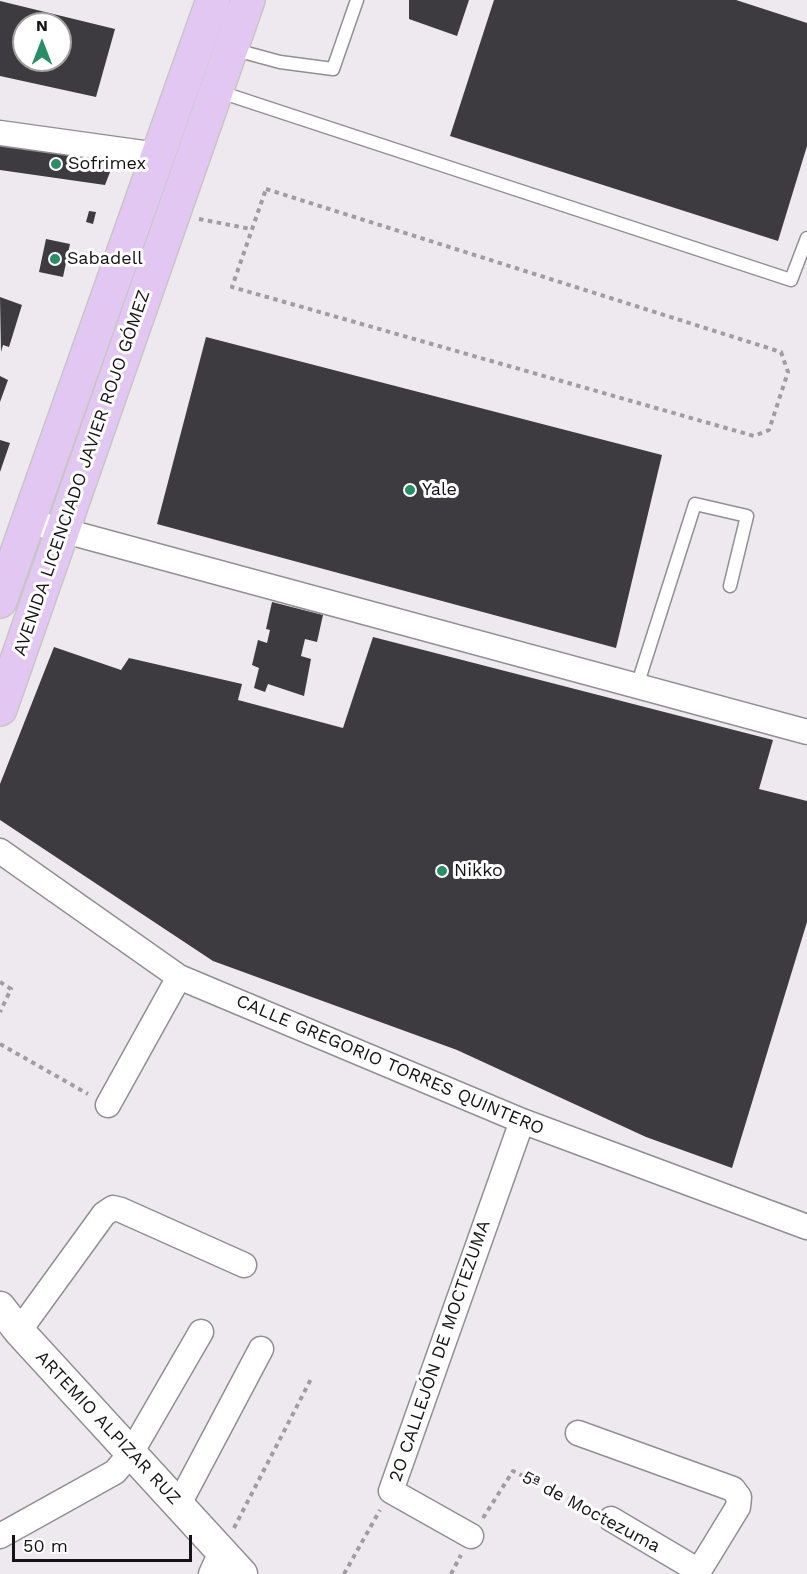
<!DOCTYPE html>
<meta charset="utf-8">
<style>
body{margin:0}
#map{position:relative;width:807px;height:1574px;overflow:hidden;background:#ede9ef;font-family:"Work Sans",sans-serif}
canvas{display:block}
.north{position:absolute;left:12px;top:12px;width:60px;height:60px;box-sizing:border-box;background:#fff;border:2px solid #a1a1a1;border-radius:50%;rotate:0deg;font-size:16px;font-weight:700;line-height:24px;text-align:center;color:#151315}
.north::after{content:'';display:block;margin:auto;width:21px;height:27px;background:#2b8d67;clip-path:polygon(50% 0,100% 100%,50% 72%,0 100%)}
.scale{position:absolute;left:12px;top:1535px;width:180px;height:27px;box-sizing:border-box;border:3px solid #151315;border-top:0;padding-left:8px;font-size:18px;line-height:21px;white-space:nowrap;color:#151315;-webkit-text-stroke:4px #fff;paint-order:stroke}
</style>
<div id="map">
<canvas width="807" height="1574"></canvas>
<div class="north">N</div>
<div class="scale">50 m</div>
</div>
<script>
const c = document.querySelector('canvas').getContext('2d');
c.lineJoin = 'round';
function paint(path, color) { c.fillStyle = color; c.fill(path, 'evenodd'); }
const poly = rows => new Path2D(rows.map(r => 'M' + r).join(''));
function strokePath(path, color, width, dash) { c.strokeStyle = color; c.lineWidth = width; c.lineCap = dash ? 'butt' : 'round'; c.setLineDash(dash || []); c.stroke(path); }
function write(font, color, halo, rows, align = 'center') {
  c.font = font + ' "Work Sans",sans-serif'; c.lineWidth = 6; c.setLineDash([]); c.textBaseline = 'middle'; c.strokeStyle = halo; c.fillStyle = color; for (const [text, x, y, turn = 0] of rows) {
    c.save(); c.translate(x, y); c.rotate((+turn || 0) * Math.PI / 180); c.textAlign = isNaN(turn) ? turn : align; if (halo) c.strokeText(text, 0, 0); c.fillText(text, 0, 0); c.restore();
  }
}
paint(poly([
 [409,0,469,0,457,36,409,19],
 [494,0,736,0,807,23,807,146,778,241,450,136],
 [0,1,115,29,96,97,0,76],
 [24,24,60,24,60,60,24,60],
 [0,144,115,159,105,185,0,170],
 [89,211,96,212,93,224,86,222],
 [46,239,70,244,63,277,39,272],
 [0,297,22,305,9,347,3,345,1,352],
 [206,337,662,455,616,648,157,524],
 [0,376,8,380,0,402],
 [0,440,10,443,0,472],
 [272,602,323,615,317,642,305,639,301,656,311,659,304,696,268,684,265,692,254,688,259,668,252,665,258,640,267,643,270,630,266,629],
 [373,637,773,740,759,789,807,801,807,922,732,1168,646,1137,457,1050,213,961,0,820,0,784,54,647,121,670,129,658,242,684,238,700,343,728]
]), '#3e3b40');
const service = poly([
 [232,49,280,62,333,69,357,0],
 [217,91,791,280,807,238],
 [637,686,695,504,747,516,730,586]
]);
const minor = poly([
 [0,133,158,155],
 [28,521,807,732],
 [0,851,179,977,522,1121,807,1227],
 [108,1105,179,977],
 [19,1331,104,1214,113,1208,121,1210,244,1265],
 [578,1433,733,1489,739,1497,738,1507,697,1574],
 [179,1504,261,1349],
 [611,1519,699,1571],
 [0,1536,115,1472,131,1453,201,1332],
 [471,1536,391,1491,522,1121],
 [211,1574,221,1552]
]);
const tertiary = poly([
 [0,1307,19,1331,242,1574]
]);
const primary = poly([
 [0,601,213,0],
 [0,709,248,0]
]);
strokePath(service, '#918e94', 15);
strokePath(minor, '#918e94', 27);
strokePath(tertiary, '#918e94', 33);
strokePath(primary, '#c7c6c7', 36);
strokePath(poly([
 [266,189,781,352,788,372,769,430,754,436,232,287,266,189],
 [199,219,251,229],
 [0,982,11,989,0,1012],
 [0,1044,88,1094],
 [483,1518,513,1471,592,1510],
 [234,1528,312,1377],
 [344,1574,380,1510],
 [451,1574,461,1555]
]), '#a09da1', 4, [4.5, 4.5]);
strokePath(service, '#fff', 12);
strokePath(minor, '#fff', 24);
strokePath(tertiary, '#fff', 30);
strokePath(primary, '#e3c7f3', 33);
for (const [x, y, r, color] of [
 [56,164,6,"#2b8d67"],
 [55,259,6,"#2b8d67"],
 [410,490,6,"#2b8d67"],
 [442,871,6,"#2b8d67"]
]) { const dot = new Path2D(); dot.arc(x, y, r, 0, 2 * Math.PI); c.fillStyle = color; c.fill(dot); strokePath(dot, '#fff', 2); }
write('18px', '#151315', '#fff', [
 ["Sofrimex",68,164],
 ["Sabadell",67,259],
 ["Yale",422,490],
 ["Nikko",454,871]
], 'left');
write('18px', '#151315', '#fff', [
 ["AVENIDA LICENCIADO JAVIER ROJO GÓMEZ",82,473,-71],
 ["CALLE GREGORIO TORRES QUINTERO",390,1065,23],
 ["2O CALLEJÓN DE MOCTEZUMA",440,1351,-71],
 ["ARTEMIO ALPIZAR RUZ",108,1428,47],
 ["5ª de Moctezuma",591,1512,28]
]);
</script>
